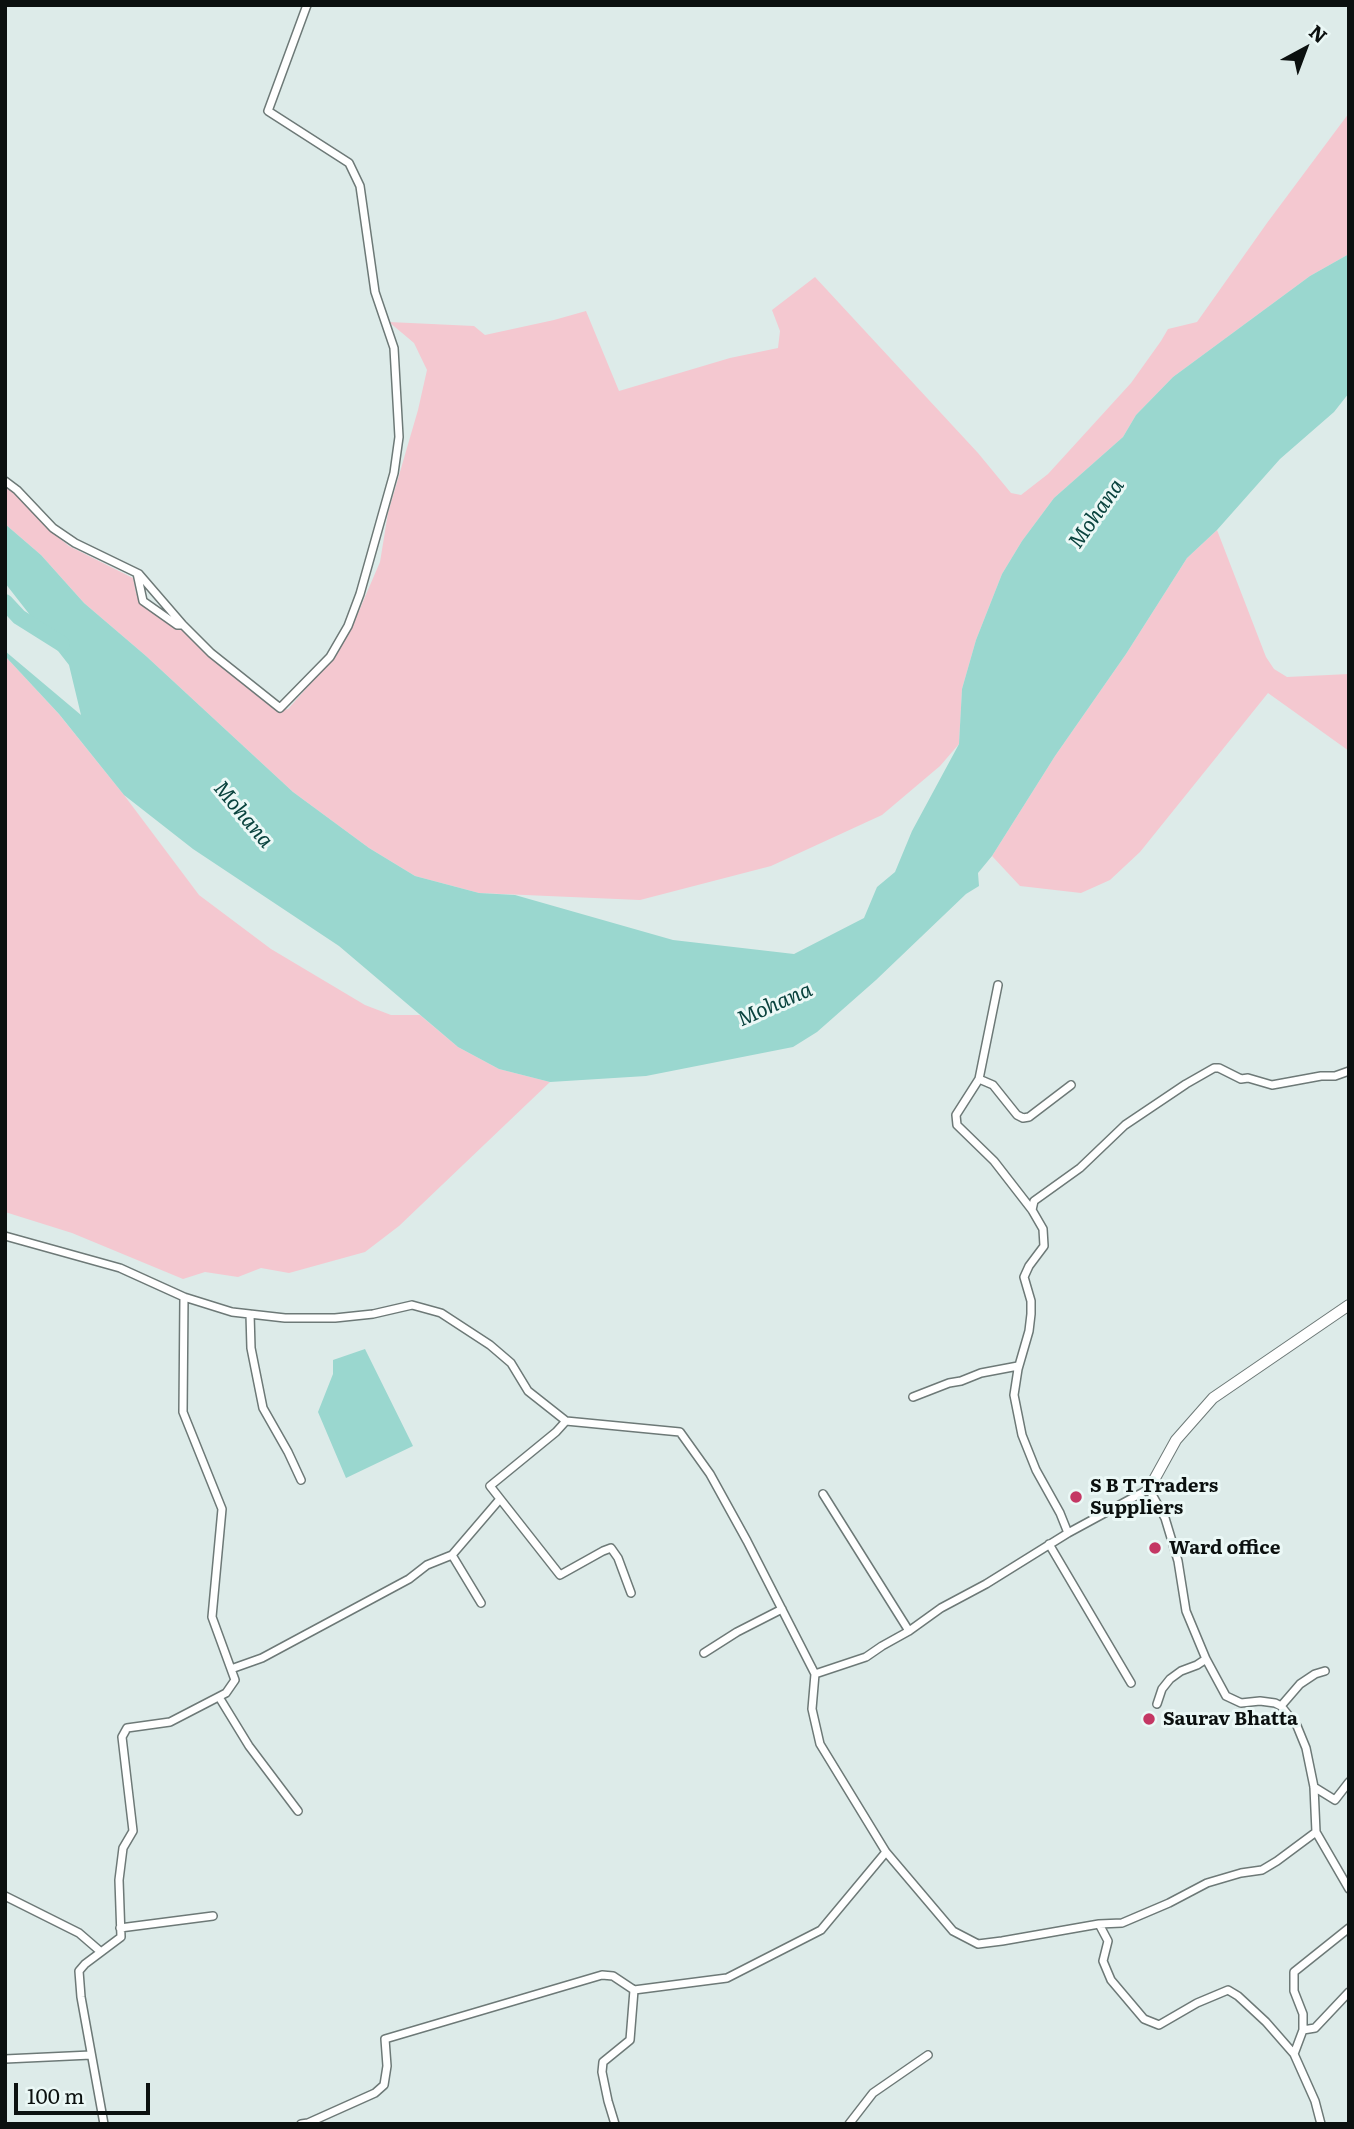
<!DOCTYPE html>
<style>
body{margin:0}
#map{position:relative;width:1354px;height:2129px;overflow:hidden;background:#ddebe9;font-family:Literata,serif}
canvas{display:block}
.frame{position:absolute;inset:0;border:7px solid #0b100f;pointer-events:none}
.north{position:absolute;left:1270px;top:14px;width:70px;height:70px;-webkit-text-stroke:5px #ebf8f6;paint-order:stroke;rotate:41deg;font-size:19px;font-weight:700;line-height:28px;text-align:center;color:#0b100f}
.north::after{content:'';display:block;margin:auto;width:24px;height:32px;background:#0b100f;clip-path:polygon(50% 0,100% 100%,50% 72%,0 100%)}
.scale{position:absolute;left:14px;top:2083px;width:136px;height:32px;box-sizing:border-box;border:4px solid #0b100f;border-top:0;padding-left:9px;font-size:21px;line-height:24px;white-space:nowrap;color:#0b100f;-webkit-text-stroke:5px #ebf8f6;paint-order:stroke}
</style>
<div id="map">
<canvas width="1354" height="2129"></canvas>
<div class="frame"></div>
<div class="north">N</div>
<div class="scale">100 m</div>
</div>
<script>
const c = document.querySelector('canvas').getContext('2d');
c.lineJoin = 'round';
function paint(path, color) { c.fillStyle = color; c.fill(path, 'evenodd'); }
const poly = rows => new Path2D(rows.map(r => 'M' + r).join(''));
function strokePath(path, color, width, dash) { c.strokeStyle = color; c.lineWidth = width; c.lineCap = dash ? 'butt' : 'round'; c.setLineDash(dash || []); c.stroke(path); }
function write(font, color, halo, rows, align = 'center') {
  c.font = font + ' Literata,serif'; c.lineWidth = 6; c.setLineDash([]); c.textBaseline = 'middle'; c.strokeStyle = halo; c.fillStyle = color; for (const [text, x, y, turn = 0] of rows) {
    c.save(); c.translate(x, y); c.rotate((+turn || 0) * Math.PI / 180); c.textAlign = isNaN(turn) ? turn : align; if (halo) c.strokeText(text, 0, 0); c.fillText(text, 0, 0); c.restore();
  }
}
paint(poly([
 [1349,113,1349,254,1310,276,1173,377,1136,415,1123,437,1054,498,1022,541,1002,574,976,640,962,689,959,744,940,766,882,815,771,866,640,900,479,893,415,876,369,848,293,792,146,656,84,603,41,555,5,524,5,485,21,499,47,528,69,546,133,578,136,593,143,605,162,620,184,630,277,710,288,709,325,667,352,627,380,562,388,513,418,410,427,370,414,343,389,322,474,326,485,335,554,320,586,311,619,391,730,358,778,348,780,331,772,310,815,277,978,453,1011,493,1021,495,1048,474,1131,383,1161,341,1168,329,1197,322,1267,223],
 [1217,530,1266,657,1274,669,1287,677,1349,674,1349,751,1268,693,1140,852,1110,880,1081,893,1020,886,992,856,1055,756,1126,654,1187,558],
 [5,656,58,713,124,795,199,895,271,949,365,1005,391,1015,420,1015,458,1047,499,1069,550,1082,399,1226,365,1252,289,1273,261,1268,238,1277,205,1272,183,1279,72,1233,5,1212]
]), '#f4c8d0');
paint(poly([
 [1349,254,1349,393,1334,412,1280,459,1217,530,1187,558,1126,654,1055,756,992,856,978,873,979,886,966,894,876,980,817,1032,793,1047,646,1076,550,1082,499,1069,458,1047,339,946,193,849,124,795,59,714,5,656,5,651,81,715,69,665,5,583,5,524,41,555,84,603,146,656,293,792,369,848,415,876,479,893,515,895,673,940,794,954,864,918,877,887,895,872,912,831,959,744,962,689,976,640,1002,574,1022,541,1054,498,1123,437,1136,415,1173,377,1310,276],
 [365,1349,413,1446,346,1478,318,1412,333,1374,333,1360]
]), '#9ad7cf');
strokePath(poly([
 [5,602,19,617,62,644]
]), '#9ad7cf', 16);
const minor = poly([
 [5,481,17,490,53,528,75,543,139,574,183,625,211,653,280,708,330,657,348,626,360,594,394,473,399,437,394,348,375,292,360,186,349,163,268,111,307,5],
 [137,573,143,601,177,625,182,625],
 [998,985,979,1079,956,1115,957,1125,994,1161,1032,1210,1043,1229,1044,1246,1029,1266,1024,1277,1031,1301,1031,1314,1029,1331,1018,1369,1014,1395,1022,1435,1036,1470,1060,1513,1068,1533,1149,1489,1165,1518,1178,1561,1186,1611,1206,1659,1226,1696,1241,1703,1260,1701,1275,1703,1281,1706,1297,1726,1306,1748,1314,1787,1316,1832,1349,1889],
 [979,1079,993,1085,1017,1115,1023,1118,1029,1117,1071,1085],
 [1032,1210,1034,1201,1080,1168,1125,1125,1186,1084,1214,1068,1219,1068,1241,1079,1248,1078,1272,1085,1321,1076,1335,1076,1349,1071],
 [5,1236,120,1268,184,1297,232,1312,285,1318,335,1318,373,1314,412,1305,441,1313,490,1345,511,1363,528,1391,566,1421,680,1432,710,1474,747,1541,815,1674],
 [250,1314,251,1348,263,1408,288,1452,301,1480],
 [913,1397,949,1383,961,1381,981,1373,1018,1366],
 [566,1421,556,1432,490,1486,560,1575,603,1551,611,1548,618,1558,631,1593],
 [823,1494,909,1631],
 [1068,1533,986,1584,941,1608,909,1631,882,1646,866,1657,815,1674,812,1709,820,1744,886,1852,953,1931,978,1944,1002,1941,1099,1924,1108,1941,1103,1961,1111,1980,1144,2019,1159,2025,1197,2003,1228,1990,1238,1996,1266,2022,1294,2054],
 [1049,1544,1131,1683],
 [481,1603,452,1555,500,1499],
 [704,1653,737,1632,782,1609],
 [231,1669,262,1658,409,1579,427,1565,452,1555],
 [219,1697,249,1746,298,1811],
 [1157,1704,1162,1689,1170,1679,1181,1671,1197,1665,1206,1659],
 [1281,1706,1300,1684,1315,1674,1325,1671],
 [1314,1787,1335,1800,1349,1782],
 [5,1896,79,1933,101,1952],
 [1099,1924,1122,1923,1169,1903,1207,1883,1241,1873,1262,1870,1277,1861,1316,1832],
 [120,1928,213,1916],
 [1303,2030,1315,2028,1349,1992],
 [5,2059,91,2055],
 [104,2124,81,1997,79,1971,85,1964,121,1937,119,1880,123,1848,133,1831,122,1737,127,1728,170,1722,226,1693,235,1680,212,1617,222,1509,183,1412,184,1297],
 [301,2124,308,2123,375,2093,384,2085,387,2066,385,2039,602,1975,613,1976,634,1990,727,1978,821,1930,886,1852],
 [615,2124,608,2101,602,2072,603,2062,630,2040,634,1990],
 [849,2124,873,2093,928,2055],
 [1321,2124,1315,2101,1294,2054,1303,2030,1303,2014,1294,1991,1294,1972,1349,1928]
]);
const secondary = poly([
 [1149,1489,1176,1440,1213,1398,1349,1305]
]);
strokePath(minor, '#6d7977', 10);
strokePath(secondary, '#6d7977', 12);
strokePath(minor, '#fff', 7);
strokePath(secondary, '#fff', 10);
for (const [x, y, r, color] of [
 [1076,1497,7,"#c43764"],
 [1155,1548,7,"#c43764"],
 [1149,1719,7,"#c43764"]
]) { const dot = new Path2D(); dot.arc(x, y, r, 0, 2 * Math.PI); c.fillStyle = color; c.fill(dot); strokePath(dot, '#ebf8f6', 2.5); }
write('bold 19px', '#0b100f', '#ebf8f6', [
 ["S B T Traders",1090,1486],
 ["Suppliers",1090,1508],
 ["Ward office",1169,1548],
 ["Saurav Bhatta",1163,1719]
], 'left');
write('italic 21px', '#0a433e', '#ebf8f6', [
 ["Mohana",1097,514,-55],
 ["Mohana",243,815,50],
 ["Mohana",775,1005,-24]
]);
</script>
